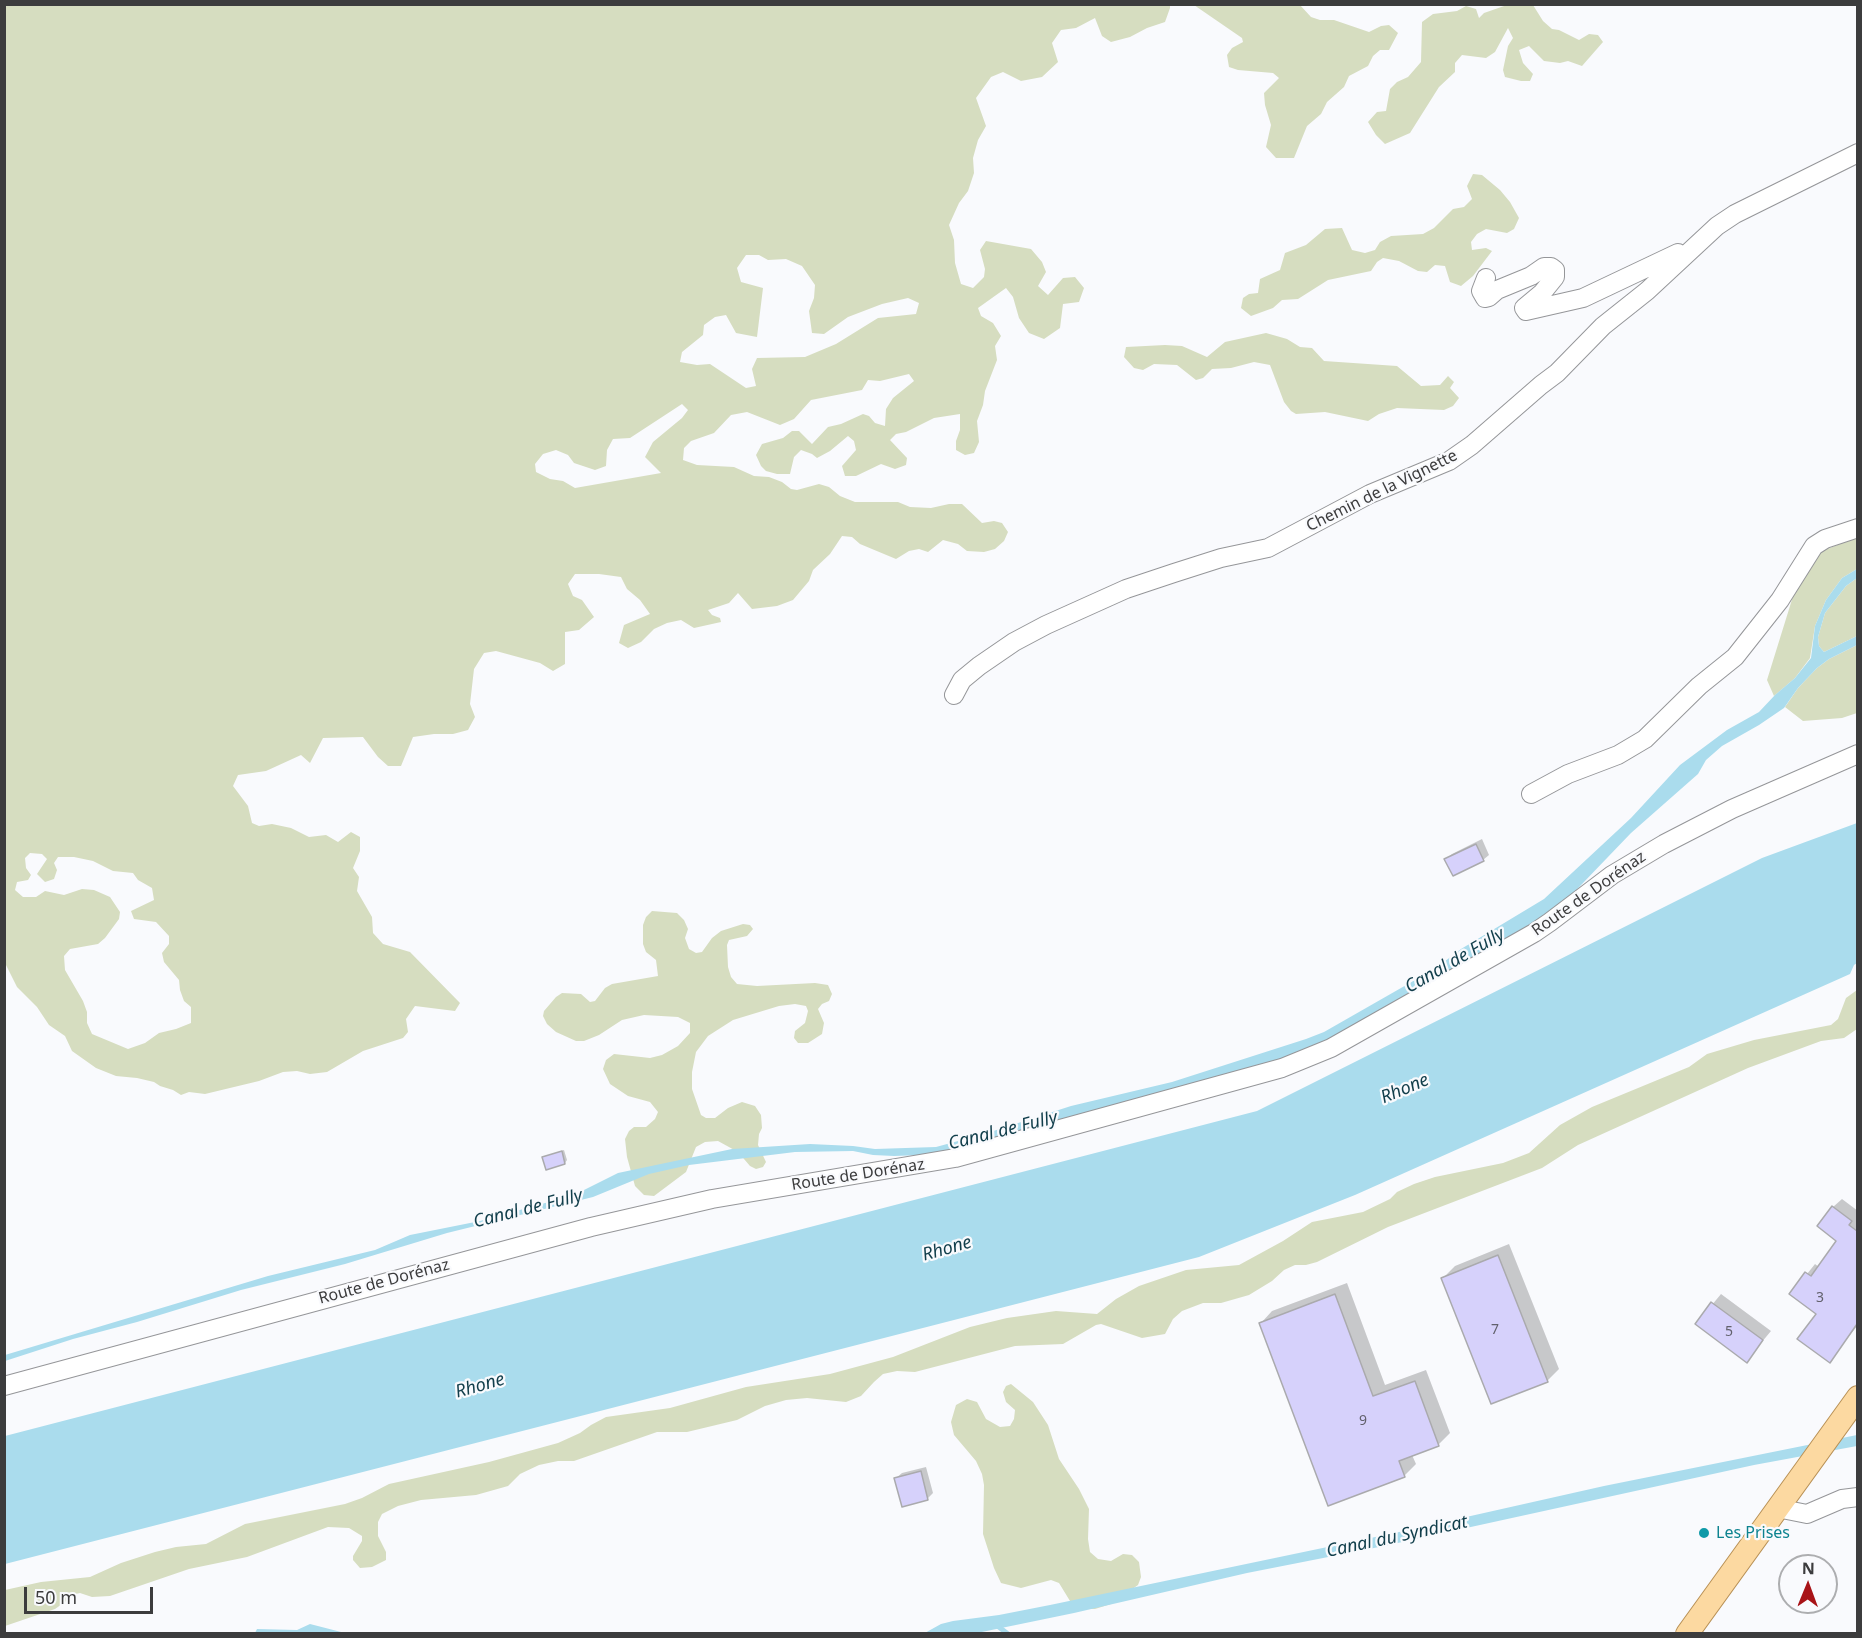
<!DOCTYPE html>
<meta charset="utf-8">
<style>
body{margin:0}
#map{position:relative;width:1862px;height:1638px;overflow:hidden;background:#f9fafd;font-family:"Noto Sans",sans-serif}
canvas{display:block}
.frame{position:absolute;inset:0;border:6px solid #3c3c3d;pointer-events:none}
.north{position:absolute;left:1778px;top:1554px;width:60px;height:60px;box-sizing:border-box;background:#f9fafd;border:2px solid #adaeb0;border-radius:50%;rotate:1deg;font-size:16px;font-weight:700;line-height:24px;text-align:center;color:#3c3c3d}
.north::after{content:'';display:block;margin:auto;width:21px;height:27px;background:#a81317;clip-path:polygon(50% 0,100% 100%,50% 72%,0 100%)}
.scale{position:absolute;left:24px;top:1587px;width:129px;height:27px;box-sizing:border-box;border:3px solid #3c3c3d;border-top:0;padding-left:8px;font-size:18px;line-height:21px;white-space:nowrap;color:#3c3c3d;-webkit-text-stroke:4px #f9fafd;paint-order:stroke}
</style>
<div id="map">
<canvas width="1862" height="1638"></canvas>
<div class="frame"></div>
<div class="north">N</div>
<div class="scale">50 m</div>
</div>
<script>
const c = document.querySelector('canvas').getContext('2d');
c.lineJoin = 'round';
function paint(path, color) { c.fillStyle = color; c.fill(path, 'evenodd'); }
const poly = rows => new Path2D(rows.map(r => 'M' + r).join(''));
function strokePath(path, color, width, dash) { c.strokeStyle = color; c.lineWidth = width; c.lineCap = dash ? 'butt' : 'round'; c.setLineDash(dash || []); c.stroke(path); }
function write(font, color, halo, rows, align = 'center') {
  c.font = font + ' "Noto Sans",sans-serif'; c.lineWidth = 4.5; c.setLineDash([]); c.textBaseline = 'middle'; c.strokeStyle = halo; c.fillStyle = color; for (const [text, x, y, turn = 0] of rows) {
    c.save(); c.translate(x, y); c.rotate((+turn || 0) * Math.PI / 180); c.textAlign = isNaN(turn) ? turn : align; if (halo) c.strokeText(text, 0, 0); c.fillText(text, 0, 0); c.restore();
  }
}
paint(poly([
 [1126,5,1170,5,1170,8,1165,22,1147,28,1130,37,1111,42,1102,36,1095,18,1076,28,1061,30,1052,43,1058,62,1042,77,1021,81,1003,72,991,77,976,98,986,126,978,140,973,158,974,173,968,191,959,203,949,225,954,240,955,263,961,284,973,288,984,277,985,269,980,250,986,241,1031,249,1042,262,1046,272,1038,286,1048,295,1063,278,1075,277,1084,288,1079,302,1063,304,1060,328,1044,339,1029,333,1019,318,1013,297,1006,288,978,308,981,316,993,323,1001,336,995,346,997,360,985,391,983,405,977,421,979,442,974,453,965,455,956,450,956,441,960,430,960,414,934,418,906,432,896,434,890,440,907,458,906,465,895,469,881,464,856,476,845,476,842,466,856,450,854,441,848,436,830,451,817,458,812,454,801,450,794,457,790,474,777,474,766,471,761,466,756,455,762,444,783,438,792,431,799,431,812,444,828,427,841,424,863,414,869,416,875,423,885,426,886,409,893,398,914,381,909,374,880,381,868,380,862,390,811,400,794,419,780,425,747,412,731,415,714,433,691,441,684,448,683,460,697,465,734,467,754,476,769,477,782,482,791,489,797,490,819,484,829,487,840,496,855,502,898,502,910,507,931,508,949,504,962,504,982,523,994,521,1002,523,1008,532,1004,541,995,549,984,552,967,551,958,544,943,540,928,552,919,549,909,551,896,559,860,544,852,537,842,536,830,554,813,570,809,581,793,600,777,606,752,609,738,593,729,603,708,610,712,615,720,618,721,622,694,628,681,620,667,623,654,629,641,642,628,648,619,643,624,625,650,614,640,600,627,589,621,577,599,574,575,574,568,584,573,596,582,600,594,617,579,630,565,632,565,664,553,671,540,663,496,651,484,653,474,669,470,704,475,717,468,730,453,734,434,734,413,737,401,766,388,766,378,757,363,737,323,738,310,763,301,755,266,771,238,775,233,786,248,806,252,823,259,826,272,824,291,828,309,837,326,835,338,842,351,832,360,837,360,851,353,868,359,877,357,891,372,917,373,933,383,944,410,952,460,1003,455,1011,415,1006,406,1019,408,1032,403,1038,363,1051,327,1072,310,1074,297,1071,283,1072,259,1081,205,1094,189,1092,181,1095,173,1090,160,1086,154,1082,137,1078,116,1076,96,1068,72,1051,65,1036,49,1025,37,1007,17,987,5,963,5,5],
 [746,255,759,255,768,260,786,259,802,266,815,285,814,298,809,311,812,333,824,334,848,317,882,304,908,298,919,303,916,314,878,318,836,344,805,357,757,358,752,369,756,386,746,388,710,364,697,365,680,362,682,352,703,335,704,325,715,317,726,315,736,333,757,337,763,288,741,282,737,268],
 [682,404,688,410,682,418,653,442,645,457,661,473,575,488,563,481,550,479,536,472,535,464,543,454,556,450,568,455,574,463,595,470,606,466,607,450,613,439,630,438],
 [30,853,42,854,47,859,37,874,45,882,54,879,57,870,54,863,58,857,74,857,93,861,113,871,133,873,138,880,152,888,154,900,131,911,134,919,156,922,169,936,169,944,162,953,164,962,179,980,180,990,184,1001,191,1007,191,1023,176,1029,159,1033,145,1043,128,1049,92,1034,87,1023,87,1012,83,1001,65,970,64,956,70,949,98,944,105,938,119,919,120,912,110,897,94,890,82,889,64,895,45,891,36,897,23,897,15,890,17,882,28,880,31,875,26,868,25,858],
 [1194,5,1300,5,1311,17,1320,20,1334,20,1369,32,1381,26,1389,25,1398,33,1389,50,1380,50,1373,56,1368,66,1349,76,1344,87,1327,102,1321,114,1307,126,1294,158,1276,158,1266,147,1271,125,1265,105,1264,93,1279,78,1273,73,1238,70,1229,67,1227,55,1232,48,1243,42,1242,38],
 [1507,5,1533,5,1543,21,1552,29,1559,30,1579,40,1589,34,1598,35,1603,42,1582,66,1568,61,1560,63,1544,61,1529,46,1519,50,1523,63,1533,74,1530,81,1521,81,1505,77,1503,70,1508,46,1513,38,1508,28,1495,52,1486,58,1462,55,1455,63,1455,72,1439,87,1410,133,1385,144,1376,135,1368,122,1377,112,1386,111,1390,89,1397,82,1408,77,1421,62,1422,22,1433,14,1457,11,1466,6,1476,9,1479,18,1484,13],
 [1473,174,1482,175,1500,190,1510,202,1519,218,1514,229,1507,233,1486,229,1477,234,1471,242,1472,250,1486,248,1492,251,1473,276,1461,286,1450,282,1445,266,1435,265,1427,272,1418,271,1399,261,1383,258,1377,262,1371,271,1328,280,1298,299,1282,300,1273,308,1251,316,1241,308,1243,298,1249,294,1258,293,1260,279,1280,270,1285,253,1306,245,1325,229,1342,228,1352,250,1365,253,1375,250,1380,242,1391,236,1423,234,1434,228,1453,209,1464,207,1472,199,1467,186],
 [1266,333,1287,339,1300,347,1312,348,1324,361,1397,366,1421,386,1440,385,1448,376,1454,382,1450,388,1459,398,1453,406,1444,410,1397,408,1379,414,1368,421,1325,412,1296,414,1291,411,1284,402,1270,365,1254,362,1231,368,1212,369,1203,378,1196,380,1177,365,1154,364,1143,370,1134,368,1124,357,1126,347,1165,345,1182,346,1207,357,1225,342],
 [1857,537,1857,569,1842,578,1826,600,1815,626,1810,658,1795,678,1774,696,1767,680,1799,577,1820,552],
 [1857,578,1857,636,1824,652,1819,646,1818,637,1825,613,1846,586],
 [1857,645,1857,713,1842,718,1803,721,1785,707,1798,688,1817,668,1829,659],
 [652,911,677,913,684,920,688,929,685,938,689,949,696,953,702,952,712,938,721,931,743,924,750,925,753,929,747,936,729,940,727,945,728,967,731,977,737,984,757,986,815,983,828,985,832,994,829,1001,822,1004,818,1009,824,1023,822,1034,808,1043,798,1043,794,1038,795,1031,805,1023,808,1011,806,1006,795,1004,779,1006,733,1020,708,1036,696,1052,692,1072,692,1089,701,1115,706,1118,715,1118,728,1108,742,1102,755,1106,761,1115,762,1128,759,1134,758,1145,766,1162,763,1167,756,1169,750,1166,738,1152,718,1141,705,1142,696,1147,686,1172,654,1196,644,1195,635,1186,627,1157,625,1139,629,1131,634,1127,646,1127,655,1119,658,1112,650,1102,628,1096,610,1084,603,1069,606,1060,614,1054,650,1058,662,1055,678,1046,690,1033,690,1023,678,1017,644,1015,622,1020,599,1035,584,1041,576,1041,556,1032,547,1024,543,1016,544,1011,556,997,562,993,581,994,590,1002,595,1001,605,988,612,984,658,976,656,960,646,952,643,944,643,925,646,917],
 [1857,990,1857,1029,1844,1038,1821,1041,1748,1068,1578,1145,1542,1168,1388,1227,1317,1262,1306,1265,1295,1265,1284,1270,1272,1281,1249,1295,1221,1303,1203,1303,1182,1311,1173,1319,1165,1334,1142,1338,1101,1324,1096,1325,1063,1344,1015,1346,915,1372,897,1371,883,1374,874,1382,861,1396,846,1402,807,1398,786,1400,765,1406,737,1420,687,1432,657,1432,574,1461,558,1461,539,1465,520,1474,508,1486,476,1495,421,1500,398,1506,382,1514,378,1522,378,1536,386,1552,386,1560,372,1567,360,1568,353,1560,353,1556,362,1541,362,1536,349,1528,328,1527,247,1557,189,1569,110,1596,92,1597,80,1593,71,1595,65,1602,55,1609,5,1626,5,1590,41,1582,90,1577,121,1563,155,1552,176,1547,206,1544,245,1524,345,1504,362,1498,389,1484,489,1462,558,1443,580,1433,591,1425,606,1417,670,1408,746,1387,830,1374,893,1357,970,1327,1007,1318,1056,1311,1097,1314,1116,1299,1139,1286,1186,1270,1239,1265,1283,1241,1312,1222,1363,1212,1390,1199,1397,1192,1414,1184,1435,1177,1503,1163,1529,1153,1560,1125,1592,1107,1689,1067,1707,1054,1754,1040,1831,1025,1838,1019,1846,998],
 [1011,1384,1033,1402,1048,1425,1059,1459,1079,1489,1089,1509,1088,1539,1090,1552,1098,1559,1111,1561,1123,1554,1132,1555,1139,1562,1141,1577,1138,1585,1111,1604,1095,1609,1086,1609,1070,1601,1059,1583,1051,1580,1021,1588,1001,1583,994,1568,983,1534,984,1485,982,1474,976,1461,954,1435,951,1422,956,1405,967,1399,977,1402,986,1419,1000,1427,1010,1426,1014,1419,1015,1410,1006,1402,1003,1392,1006,1386]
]), '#d6ddc0');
paint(poly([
 [1857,569,1857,578,1846,586,1825,613,1818,637,1819,646,1824,652,1857,636,1857,645,1829,659,1817,668,1798,688,1784,708,1759,725,1722,746,1706,760,1698,774,1631,833,1559,908,1543,920,1303,1055,955,1151,922,1155,894,1156,873,1155,853,1151,795,1152,689,1165,649,1174,593,1197,447,1233,345,1264,241,1290,137,1322,73,1339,5,1361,5,1355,268,1276,375,1250,410,1235,480,1221,574,1195,618,1173,732,1149,810,1144,853,1146,875,1149,936,1147,984,1134,1071,1106,1172,1082,1306,1039,1324,1032,1436,968,1461,949,1544,899,1631,818,1680,765,1727,730,1759,712,1775,695,1795,678,1811,658,1815,626,1826,600,1842,578],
 [1857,823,1857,963,1854,965,1850,974,1355,1195,1199,1257,5,1564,5,1436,1257,1111,1762,858],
 [1857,1435,1857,1446,1754,1465,1384,1546,1247,1573,1074,1613,977,1633,923,1634,941,1624,953,1621,999,1615,1050,1605,1404,1531,1604,1486],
 [310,1624,345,1633,255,1633,257,1629,297,1630]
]), '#aadced');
paint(poly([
 [1482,839,1489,855,1483,860,1446,859,1452,854],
 [564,1150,567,1160,565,1163,544,1157],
 [1842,1199,1858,1211,1856,1216,1858,1217,1858,1325,1829,1361,1818,1314,1791,1294,1815,1264,1819,1267,1838,1241,1833,1207],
 [1509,1244,1559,1369,1547,1381,1443,1278,1455,1266],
 [1347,1283,1385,1385,1426,1370,1450,1433,1438,1445,1412,1455,1416,1464,1404,1476,1261,1323,1272,1311],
 [1721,1294,1771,1331,1746,1361,1697,1323],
 [926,1467,933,1493,927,1499,896,1478,902,1473]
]), '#0003');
strokePath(poly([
 [995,1624,1008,1634]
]), '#aadced', 5);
const building = poly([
 [1476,844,1484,861,1453,876,1444,859,1476,844],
 [562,1151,565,1164,546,1170,542,1157,562,1151],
 [1832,1206,1852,1221,1849,1225,1857,1231,1857,1324,1830,1363,1797,1339,1816,1314,1789,1294,1805,1272,1811,1276,1836,1241,1817,1226,1832,1206],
 [1498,1255,1548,1382,1491,1404,1441,1278,1498,1255],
 [1335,1294,1373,1396,1415,1381,1439,1446,1399,1461,1405,1477,1328,1506,1259,1323,1335,1294],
 [1711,1302,1763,1340,1747,1363,1695,1324,1711,1302],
 [921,1471,928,1500,902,1507,894,1478,921,1471]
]);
paint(building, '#d6d1fb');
strokePath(building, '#aaaaad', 1.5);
const minor = poly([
 [1486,278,1481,291,1485,298,1489,297,1497,290,1531,276,1544,267,1551,267,1555,270,1555,277,1542,293,1524,308,1526,311,1583,298,1678,253],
 [954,695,962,680,979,666,1014,642,1046,625,1126,589,1174,573,1221,558,1268,548,1370,494,1449,461,1472,445,1541,385,1557,373,1603,326,1647,291,1717,226,1735,214,1858,153],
 [1531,794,1568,774,1618,755,1645,739,1699,686,1735,657,1780,600,1814,546,1825,539,1858,528],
 [4,1386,591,1227,712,1199,955,1158,1282,1068,1331,1048,1534,933,1550,922,1612,875,1664,844,1732,809,1858,754],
 [1777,1508,1807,1514,1842,1499,1858,1497]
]);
const major = poly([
 [1687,1634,1858,1397]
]);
strokePath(minor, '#959699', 20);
strokePath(major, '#b89156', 24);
strokePath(minor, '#fff', 18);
strokePath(major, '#fcd9a1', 22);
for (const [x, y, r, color] of [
 [1704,1533,6,"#0f9aa8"]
]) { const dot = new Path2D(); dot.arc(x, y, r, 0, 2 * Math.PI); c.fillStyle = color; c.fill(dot); strokePath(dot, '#f9fafd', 2); }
write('14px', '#62616c', null, [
 ["3",1820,1298],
 ["7",1495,1330],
 ["5",1729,1332],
 ["9",1363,1421]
]);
write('16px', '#3c3c3d', '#f9fafd', [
 ["Chemin de la Vignette",1382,491,-26],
 ["Route de Dorénaz",1589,894,-35],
 ["Route de Dorénaz",858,1175,-9],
 ["Route de Dorénaz",384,1282,-15]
]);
write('16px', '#0d838f', '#f9fafd', [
 ["Les Prises",1716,1533]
], 'left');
write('italic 18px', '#113e4b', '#f9fafd', [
 ["Canal de Fully",1455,961,-30],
 ["Rhone",1405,1089,-23],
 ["Canal de Fully",1003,1131,-14],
 ["Canal de Fully",528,1209,-14],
 ["Rhone",947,1249,-16],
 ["Rhone",480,1386,-16],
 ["Canal du Syndicat",1397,1537,-12]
]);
</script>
